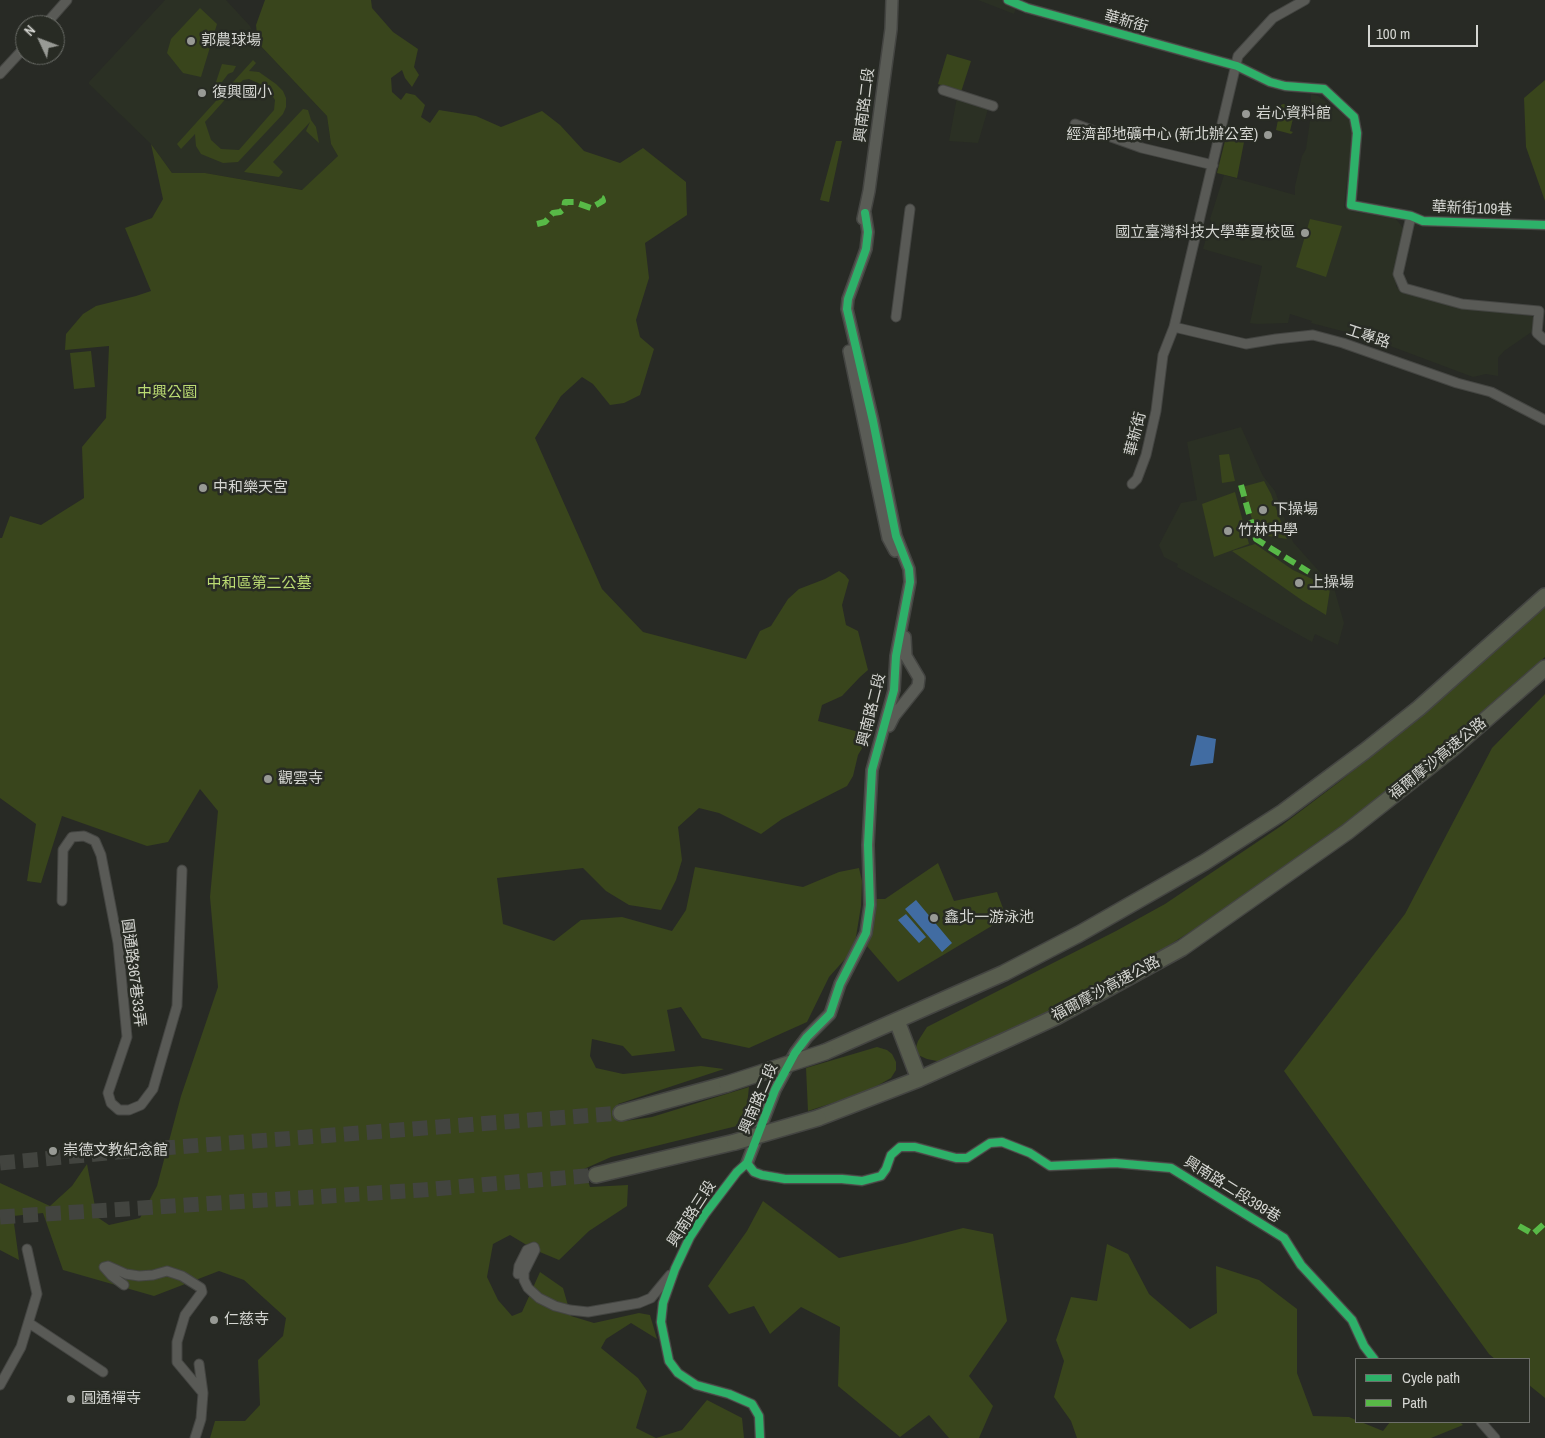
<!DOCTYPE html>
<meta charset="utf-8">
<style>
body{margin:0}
#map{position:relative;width:1545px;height:1438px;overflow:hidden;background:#282a25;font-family:"Archivo Narrow",sans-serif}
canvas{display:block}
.legend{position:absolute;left:1355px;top:1358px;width:175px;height:65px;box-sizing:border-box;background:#282b24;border:1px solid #6d6f6a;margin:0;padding:6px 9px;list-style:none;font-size:15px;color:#d5d6d2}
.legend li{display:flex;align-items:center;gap:10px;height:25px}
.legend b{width:25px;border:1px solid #6d6f6a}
.north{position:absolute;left:15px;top:15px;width:50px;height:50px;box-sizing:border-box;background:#282b24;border:1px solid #6d6f6a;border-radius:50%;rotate:313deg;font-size:14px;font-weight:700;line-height:20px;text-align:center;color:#d5d6d2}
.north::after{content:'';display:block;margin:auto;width:18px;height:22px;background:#989a95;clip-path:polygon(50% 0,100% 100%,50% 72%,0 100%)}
.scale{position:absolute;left:1368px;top:25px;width:110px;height:22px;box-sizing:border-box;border:2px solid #d5d6d2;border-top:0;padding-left:6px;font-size:15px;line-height:18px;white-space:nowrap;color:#d5d6d2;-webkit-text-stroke:4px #282b24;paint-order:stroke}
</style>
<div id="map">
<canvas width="1545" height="1438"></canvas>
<ul class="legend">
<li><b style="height:6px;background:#2db169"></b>Cycle path</li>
<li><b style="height:6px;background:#58b947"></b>Path</li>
</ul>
<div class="north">N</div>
<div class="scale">100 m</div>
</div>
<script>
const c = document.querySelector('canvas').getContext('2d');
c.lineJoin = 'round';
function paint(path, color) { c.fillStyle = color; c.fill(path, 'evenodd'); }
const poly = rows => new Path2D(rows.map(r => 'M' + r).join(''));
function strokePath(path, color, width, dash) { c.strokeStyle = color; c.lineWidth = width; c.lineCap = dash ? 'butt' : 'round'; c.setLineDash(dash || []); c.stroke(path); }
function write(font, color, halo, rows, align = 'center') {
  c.font = font + ' "Archivo Narrow","Noto Sans TC",sans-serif'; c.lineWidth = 5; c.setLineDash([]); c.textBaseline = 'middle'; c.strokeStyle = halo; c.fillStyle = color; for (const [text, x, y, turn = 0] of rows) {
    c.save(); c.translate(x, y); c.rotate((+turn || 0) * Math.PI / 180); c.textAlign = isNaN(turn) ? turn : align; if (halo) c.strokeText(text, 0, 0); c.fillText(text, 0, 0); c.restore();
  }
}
paint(poly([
 [165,0,226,0,250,26,258,43,327,116,331,144,338,156,303,190,205,173,172,173,151,144,89,84,89,82],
 [978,0,1019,0,1014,14],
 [1311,94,1318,96,1343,114,1349,120,1353,128,1344,207,1351,211,1396,219,1404,229,1395,266,1396,268,1396,287,1457,305,1532,316,1536,320,1533,331,1504,351,1498,358,1498,376,1486,374,1473,377,1369,338,1311,323,1312,321,1290,314,1288,323,1257,324,1250,323,1262,266,1203,249,1211,220,1210,219,1224,175,1295,195,1295,186,1302,156,1306,149,1311,114],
 [957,97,988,109,978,143,949,141],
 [1241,427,1263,476,1275,491,1293,542,1334,588,1344,623,1338,645,1315,634,1312,642,1177,567,1178,564,1164,557,1159,545,1181,503,1197,500,1187,442]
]), '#2b3024');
paint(poly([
 [265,0,371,0,372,8,393,32,418,49,414,67,419,75,412,87,405,78,402,70,391,78,392,92,401,100,406,93,415,95,425,105,421,117,430,123,439,110,476,116,501,127,542,111,560,125,584,151,620,163,643,148,686,182,687,215,645,243,649,278,636,320,640,337,654,349,640,395,624,403,610,405,593,384,582,377,561,396,535,438,602,589,643,632,746,659,760,631,771,626,788,599,799,589,825,579,839,571,845,575,849,580,842,605,846,625,858,631,868,670,860,677,842,696,822,705,818,721,870,735,858,755,853,776,847,786,782,819,761,834,719,813,699,808,678,827,682,860,676,880,661,910,629,905,606,891,583,868,497,878,503,924,554,941,581,920,622,917,672,931,686,910,695,867,803,887,839,872,859,868,862,881,861,906,854,949,829,977,807,1022,749,1048,702,1038,681,1007,667,1010,675,1051,632,1056,623,1046,592,1039,590,1056,596,1068,623,1074,701,1066,724,1069,618,1104,625,1121,652,1117,749,1087,745,1124,611,1157,584,1169,590,1187,628,1185,627,1206,589,1231,559,1260,535,1250,510,1235,493,1244,487,1277,498,1300,512,1316,522,1312,540,1272,563,1288,571,1316,594,1323,639,1313,650,1315,657,1339,631,1323,606,1339,601,1348,638,1378,647,1391,636,1428,656,1438,682,1430,707,1400,742,1418,744,1438,210,1438,215,1421,245,1421,260,1405,258,1360,283,1336,286,1318,244,1280,219,1271,154,1296,63,1270,43,1213,13,1216,19,1260,0,1250,0,1183,50,1206,72,1186,87,1164,97,1217,109,1225,140,1218,157,1186,181,1096,218,987,210,897,218,811,200,789,168,842,147,846,62,816,41,883,27,881,36,824,0,798,0,538,2,538,10,516,41,525,84,498,82,447,106,418,109,346,65,350,66,334,83,314,96,306,136,296,151,291,125,228,152,218,163,199,151,144,172,173,205,173,302,190,338,156,331,144,327,116,258,43,256,25],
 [200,8,217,24,201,77,183,73,167,53,171,39],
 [947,54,971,61,961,92,938,84],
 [253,60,256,63,249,71,259,72,276,84,283,91,286,98,286,107,283,114,238,162,223,163,201,154,196,146,195,134,181,149,177,144],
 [249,79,267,87,275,100,274,110,239,150,221,149,211,140,205,122,239,84,243,80],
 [222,64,236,66,233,72,228,74,216,90,214,88],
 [1545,80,1545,201,1526,147,1524,98],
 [1283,104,1295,107,1297,110,1295,110,1290,131,1293,132,1291,134,1276,130,1281,105],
 [303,109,308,110,311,120,316,127,319,143,306,131,310,122,273,162,283,172,279,177,244,172],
 [1227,133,1245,137,1237,178,1217,173],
 [836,141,842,141,829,202,820,200],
 [1310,219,1342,226,1326,277,1296,267],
 [91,351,95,387,74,389,70,353],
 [1229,454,1235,481,1222,483,1219,455],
 [1264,481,1271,494,1287,539,1268,536,1256,532,1242,487],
 [1235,492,1249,544,1214,557,1202,504],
 [1255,544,1293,570,1310,578,1330,589,1326,615,1303,601,1232,551],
 [1545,607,1545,657,1461,730,1369,806,1295,862,1206,922,1121,975,1053,1011,942,1062,927,1059,918,1055,915,1050,918,1041,927,1027,1116,931,1165,904,1281,826,1339,782,1405,728],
 [1545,694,1545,1398,1529,1385,1529,1359,1495,1359,1489,1354,1284,1071,1405,914,1492,748],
 [938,863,954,901,997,892,1004,911,996,913,995,924,898,982,866,945,874,899,885,899],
 [877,1047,887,1050,892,1054,896,1062,896,1070,891,1078,866,1092,808,1111,806,1068],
 [763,1201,839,1258,906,1243,963,1228,993,1234,1007,1321,969,1376,993,1406,979,1438,949,1438,929,1415,900,1437,838,1386,840,1327,801,1307,770,1334,754,1306,729,1314,708,1286,747,1231],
 [1107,1244,1128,1254,1149,1294,1190,1329,1217,1313,1216,1266,1259,1280,1297,1309,1297,1373,1313,1416,1349,1417,1356,1420,1356,1422,1361,1422,1383,1431,1390,1422,1460,1422,1463,1425,1431,1438,1077,1438,1071,1421,1054,1397,1064,1361,1056,1340,1071,1297,1097,1301]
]), '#39451c');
paint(poly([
 [1197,735,1216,739,1213,763,1190,766],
 [916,900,952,943,942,952,905,909],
 [906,914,926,937,919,943,898,920]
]), '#416ca2');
strokePath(poly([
 [0,1163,151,1149,621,1113],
 [0,1217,422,1190,596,1175]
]), '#42443f', 15, [15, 8]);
const street = poly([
 [1008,0,1027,8,1237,66,1270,82,1285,86,1324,89,1354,117,1357,133,1351,205,1411,216,1423,221,1545,225],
 [45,25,67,0],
 [0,74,25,47],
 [943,90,993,106],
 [1075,124,1142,148,1213,165],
 [1411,216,1398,274,1404,288,1462,304,1539,311,1537,333,1545,340],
 [896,317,910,209],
 [1174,327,1246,344,1276,339,1313,335,1343,343,1457,383,1491,392,1545,420],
 [1132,484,1137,479,1146,455,1156,411,1163,355,1174,327,1238,56,1273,18,1305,0],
 [62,901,63,850,72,837,84,836,95,841,101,855,118,943,127,1037,108,1093,111,1103,119,1110,129,1110,141,1105,153,1089,177,1006,182,870],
 [518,1274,519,1266,527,1250,534,1247,535,1250,524,1272,524,1280,528,1288,539,1298,555,1306,570,1310,588,1312,639,1303,651,1298,670,1275],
 [124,1285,112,1276,104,1267,108,1266,126,1274,139,1276,153,1275,167,1271,182,1276,201,1288,202,1292,185,1315,177,1342,177,1362,203,1393],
 [29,1323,103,1372],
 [0,1385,21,1347,37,1294,27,1249],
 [1481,1422,1495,1438],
 [195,1438,201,1419,203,1393,199,1364],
 [760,1438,759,1416,752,1404,729,1394,696,1385,678,1373,669,1361,661,1322,663,1303,675,1269,690,1237,705,1214,737,1172,747,1163,754,1172,762,1175,785,1179,842,1179,862,1181,881,1176,886,1169,891,1155,900,1147,915,1147,956,1158,967,1158,990,1143,1002,1142,1030,1153,1050,1166,1115,1163,1171,1168,1284,1238,1301,1265,1352,1320,1364,1346,1374,1359]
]);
const secondary = poly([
 [863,219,869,191,891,29,892,0],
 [849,351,888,538,895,551],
 [889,726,894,716,918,686,919,678,906,656,905,637],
 [747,1163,775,1090,795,1053,807,1037,830,1014,840,984,866,933,870,905,868,845,872,770,894,690,896,656,910,582,909,569,896,536,873,421,847,309,848,299,866,249,868,232,865,213]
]);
const highway = poly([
 [897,1021,919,1079],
 [825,1052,1004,973,1079,934,1205,862,1283,812,1365,751,1419,708,1545,596],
 [621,1113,727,1084],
 [818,1118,919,1079,1004,1041,1056,1017,1182,948,1347,832,1452,749,1545,668],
 [596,1175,735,1142]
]);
strokePath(street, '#444542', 11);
strokePath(secondary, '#444542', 14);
strokePath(highway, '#444542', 18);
strokePath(street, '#595a56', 9);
strokePath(secondary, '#5a5c56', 11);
strokePath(highway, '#585d4e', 15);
const highwayBridge = poly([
 [727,1084,825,1052],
 [735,1142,818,1118]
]);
strokePath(highwayBridge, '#444542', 18, []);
strokePath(highwayBridge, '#585d4e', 15);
strokePath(poly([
 [537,224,545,222,553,213,560,212,564,209,565,202,574,202,591,208,603,201,602,198,600,197],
 [1241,485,1256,539,1309,572],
 [1519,1226,1533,1234,1545,1223]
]), '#58b947', 6, [12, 6]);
strokePath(poly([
 [1008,0,1027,8,1237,66,1270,82,1285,86,1324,89,1354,117,1357,133,1351,205,1411,216,1423,221,1545,225],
 [747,1163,754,1172,762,1175,785,1179,842,1179,862,1181,881,1176,886,1169,891,1155,900,1147,915,1147,956,1158,967,1158,990,1143,1002,1142,1030,1153,1050,1166,1115,1163,1171,1168,1284,1238,1301,1265,1352,1320,1364,1346,1374,1359],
 [760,1438,759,1416,752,1404,729,1394,696,1385,678,1373,669,1361,661,1322,663,1303,675,1269,690,1237,705,1214,737,1172,747,1163,775,1090,795,1053,807,1037,830,1014,840,984,866,933,870,905,868,845,872,770,894,690,896,656,910,582,909,569,896,536,873,421,847,309,848,299,866,249,868,232,865,213]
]), '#2db169', 8);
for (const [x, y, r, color] of [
 [191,41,5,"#989a95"],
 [202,93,5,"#989a95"],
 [1246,114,5,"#989a95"],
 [1268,135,5,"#989a95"],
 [1305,233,5,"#989a95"],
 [203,488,5,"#989a95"],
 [1263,510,5,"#989a95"],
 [1228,531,5,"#989a95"],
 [1299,583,5,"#989a95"],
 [268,779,5,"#989a95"],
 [934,918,5,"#989a95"],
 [53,1151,5,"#989a95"],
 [214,1320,5,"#989a95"],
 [71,1399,5,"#989a95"]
]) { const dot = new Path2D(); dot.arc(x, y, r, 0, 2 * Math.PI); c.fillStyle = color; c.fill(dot); strokePath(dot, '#282b24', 2); }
write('15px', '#d5d6d2', '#282b24', [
 ["華新街",1126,22,16],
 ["興南路二段",865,105,-83],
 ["華新街109巷",1472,209,2],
 ["工專路",1368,337,18],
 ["華新街",1136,434,-76],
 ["興南路二段",872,710,-76],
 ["福爾摩沙高速公路",1438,759,-39],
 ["圓通路367巷33弄",133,973,83],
 ["福爾摩沙高速公路",1106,989,-28],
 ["興南路二段",759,1099,-67],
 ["興南路二段399巷",1232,1190,32],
 ["興南路三段",692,1214,-57]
]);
write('15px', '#d5d6d2', '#282b24', [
 ["郭農球場",201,41],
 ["復興國小",212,93],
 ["岩心資料館",1256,114],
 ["經濟部地礦中心 (新北辦公室)",1258,135,"right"],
 ["國立臺灣科技大學華夏校區",1295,233,"right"],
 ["中和樂天宮",213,488],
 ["下操場",1273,510],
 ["竹林中學",1238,531],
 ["上操場",1309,583],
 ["觀雲寺",278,779],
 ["鑫北一游泳池",944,918],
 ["崇德文教紀念館",63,1151],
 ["仁慈寺",224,1320],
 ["圓通禪寺",81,1399]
], 'left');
write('15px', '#bbdb73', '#282b24', [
 ["中興公園",167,393],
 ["中和區第二公墓",259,584]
]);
</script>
